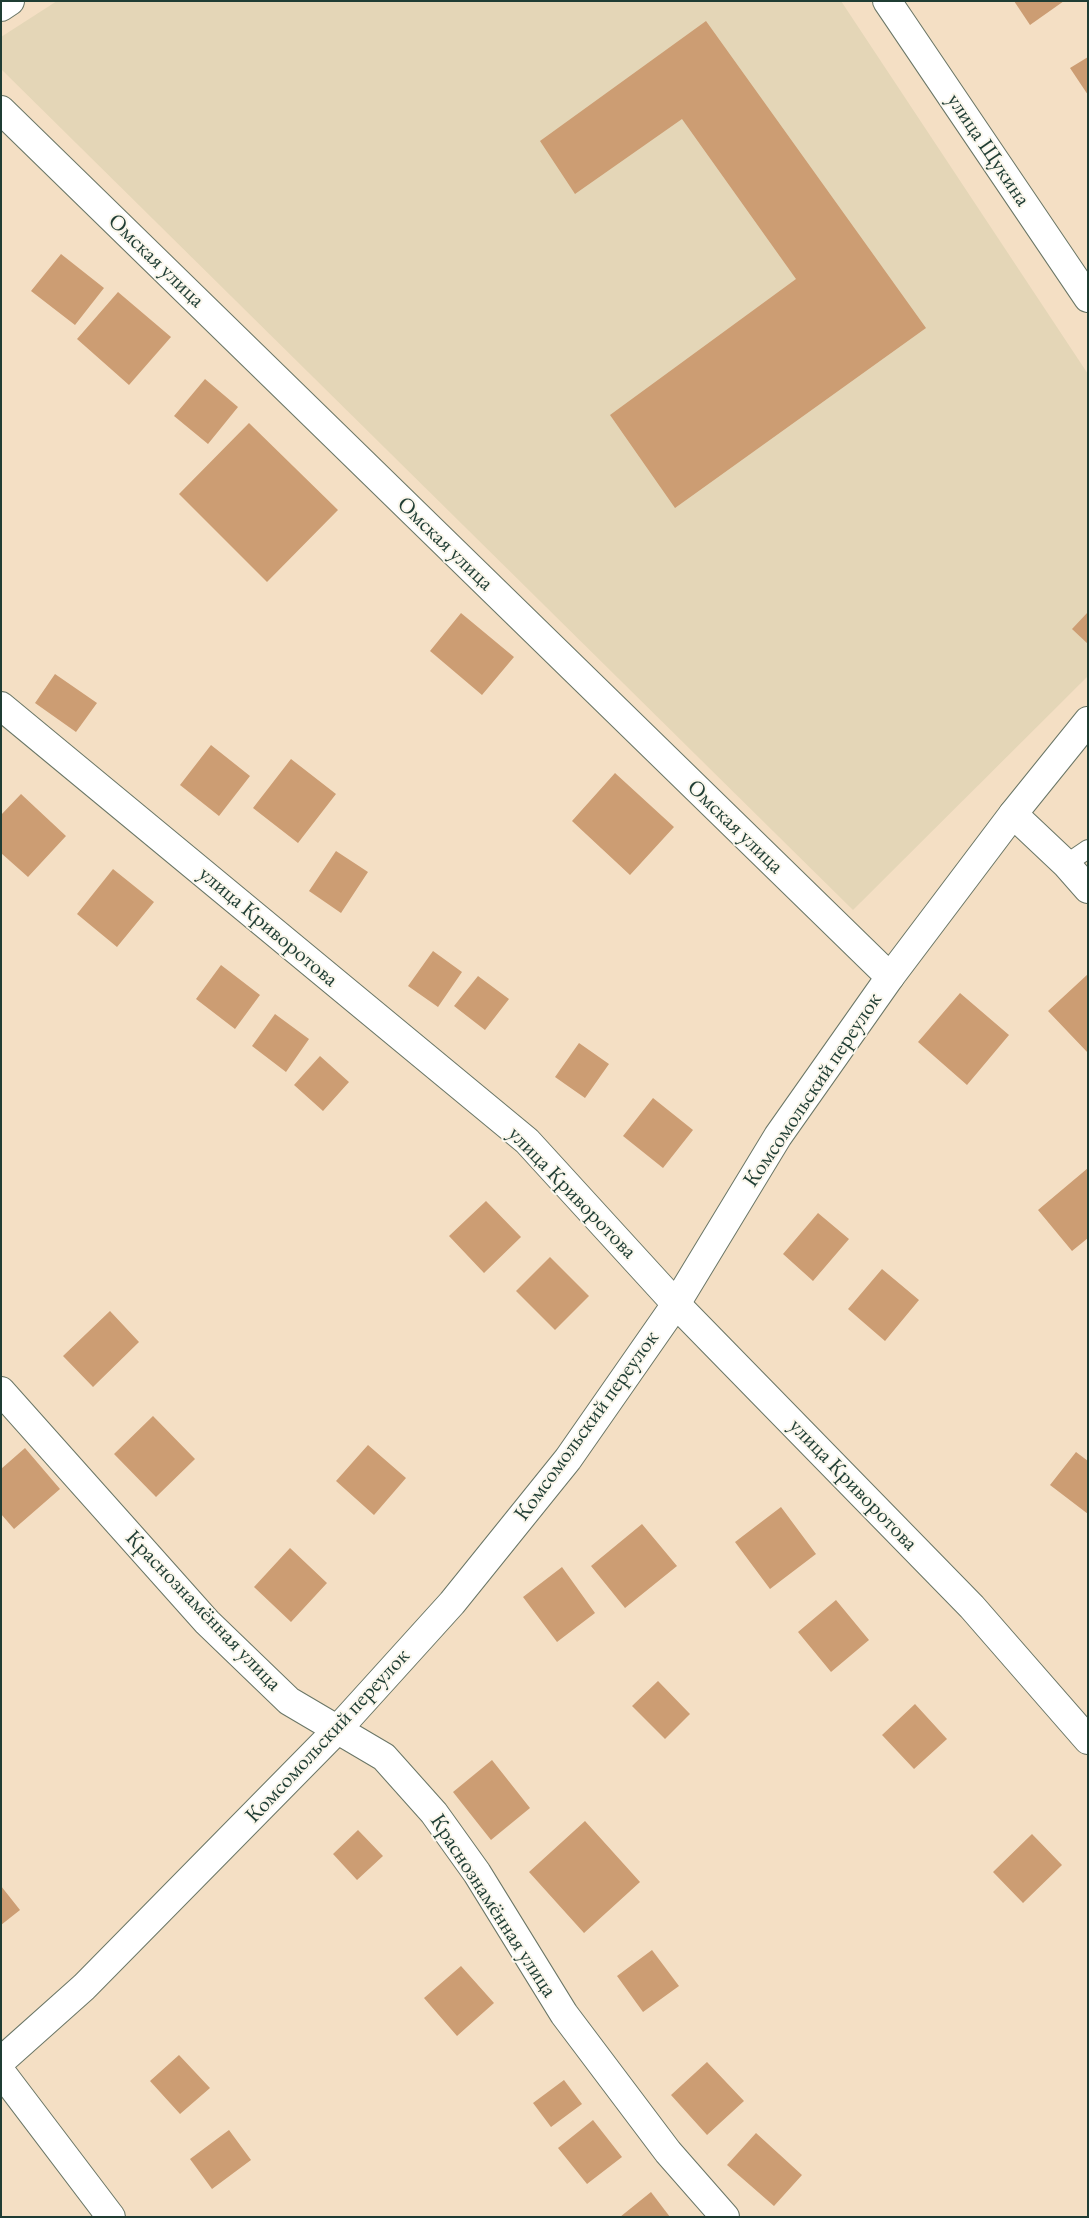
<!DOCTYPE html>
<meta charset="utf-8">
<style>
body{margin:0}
#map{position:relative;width:1089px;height:2218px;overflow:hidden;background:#f4dfc4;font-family:"EB Garamond",serif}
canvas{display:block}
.frame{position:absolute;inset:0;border:2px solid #1f3d34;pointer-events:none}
</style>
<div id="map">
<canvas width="1089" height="2218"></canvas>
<div class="frame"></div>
</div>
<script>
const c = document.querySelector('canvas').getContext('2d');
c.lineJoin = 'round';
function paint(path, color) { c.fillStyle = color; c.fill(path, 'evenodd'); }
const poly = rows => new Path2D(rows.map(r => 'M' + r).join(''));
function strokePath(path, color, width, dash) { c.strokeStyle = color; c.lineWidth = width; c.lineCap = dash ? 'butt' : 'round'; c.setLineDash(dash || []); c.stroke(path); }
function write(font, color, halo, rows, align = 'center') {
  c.font = font + ' "EB Garamond",serif'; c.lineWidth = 4; c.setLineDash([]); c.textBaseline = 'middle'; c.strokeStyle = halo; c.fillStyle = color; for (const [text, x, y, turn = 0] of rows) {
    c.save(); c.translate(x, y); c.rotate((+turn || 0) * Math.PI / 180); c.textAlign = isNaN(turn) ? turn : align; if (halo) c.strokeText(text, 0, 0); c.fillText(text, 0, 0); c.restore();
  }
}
paint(poly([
 [57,1,841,1,1088,374,1088,676,853,910,1,69,1,37]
]), '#e4d6b7');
paint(poly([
 [1014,1,1064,1,1030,25],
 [706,21,926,328,675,508,610,415,796,279,682,119,575,194,540,141],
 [1088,57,1088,95,1070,68],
 [61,254,104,288,75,325,31,291],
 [118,292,171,337,129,385,77,339],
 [205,379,238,407,208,444,174,416],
 [249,423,338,510,267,582,179,494],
 [1088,612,1088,644,1072,629],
 [461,613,514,657,482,695,430,651],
 [55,674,97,703,76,732,35,703],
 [211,745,250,776,219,816,180,785],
 [291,759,336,794,298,843,253,808],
 [615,773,674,827,630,875,572,821],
 [21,794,66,836,28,877,1,853,1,815],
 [336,851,368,872,341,913,309,891],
 [113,869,154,902,117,947,77,914],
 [433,951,462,972,438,1007,408,986],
 [221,965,260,995,235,1029,196,999],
 [1088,974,1088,1053,1048,1011],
 [478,976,509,999,485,1030,454,1006],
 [960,993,1009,1035,967,1085,918,1042],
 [275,1014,309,1039,286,1072,252,1046],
 [579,1043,609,1064,585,1098,555,1077],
 [320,1056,349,1082,323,1111,294,1085],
 [653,1098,693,1130,663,1168,623,1136],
 [1088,1168,1088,1238,1072,1251,1038,1210],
 [486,1201,521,1237,484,1273,449,1236],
 [818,1213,849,1239,813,1281,783,1254],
 [550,1257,589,1296,555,1330,516,1291],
 [882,1269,919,1300,885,1341,848,1309],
 [110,1311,139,1342,93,1387,63,1356],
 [153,1416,195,1459,156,1497,114,1454],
 [368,1445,406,1478,374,1515,336,1481],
 [25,1448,60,1489,14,1529,1,1514,1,1469],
 [1076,1452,1088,1461,1088,1514,1050,1485],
 [781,1507,816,1554,770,1589,735,1542],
 [642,1524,677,1566,625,1608,591,1566],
 [290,1548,327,1583,291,1622,254,1587],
 [562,1567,595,1613,557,1642,523,1597],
 [836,1600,869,1640,831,1672,798,1632],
 [658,1681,690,1714,665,1739,632,1706],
 [915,1704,947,1739,914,1769,882,1735],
 [492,1760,530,1808,491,1840,453,1792],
 [585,1821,640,1882,584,1933,529,1872],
 [358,1830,383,1856,357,1880,333,1854],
 [1032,1834,1062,1865,1023,1903,993,1872],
 [1,1886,20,1910,1,1925],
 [652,1950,679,1986,643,2012,617,1976],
 [461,1966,494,2003,457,2036,424,1998],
 [179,2055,210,2088,180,2114,150,2081],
 [707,2062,744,2101,707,2135,671,2095],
 [564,2080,582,2104,551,2127,533,2103],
 [593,2120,622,2157,587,2184,558,2148],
 [229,2130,251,2160,212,2189,190,2159],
 [756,2133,802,2175,774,2206,727,2165],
 [651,2192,670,2217,620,2217]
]), '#cc9d73');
const service = poly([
 [1066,864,1088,849]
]);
const minor = poly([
 [1,7,10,1],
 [1,110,890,977],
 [1,706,527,1141,676,1304,972,1607,1088,1740],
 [1013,814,1066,864,1088,889],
 [1,1391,207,1622,289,1701,384,1757,434,1813,477,1873,564,2014,668,2152,725,2217],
 [1,2072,111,2217]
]);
const tertiary = poly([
 [887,1,1088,298],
 [1,2061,84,1987,337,1730,452,1603,568,1459,676,1304,778,1136,890,977,1013,814,1088,721]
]);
strokePath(service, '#6a7666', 20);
strokePath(minor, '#6a7666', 30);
strokePath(tertiary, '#6a7666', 30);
strokePath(service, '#fff', 18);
strokePath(minor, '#fff', 28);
strokePath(tertiary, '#fff', 28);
write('22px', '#1f3d34', '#fbf7ec', [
 ["улица Щукина",988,150,56],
 ["Омская улица",156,261,44],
 ["Омская улица",445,544,44],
 ["Омская улица",735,827,44],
 ["улица Криворотова",268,927,40],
 ["Комсомольский переулок",813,1090,-56],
 ["улица Криворотова",572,1193,46],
 ["Комсомольский переулок",587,1426,-54],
 ["улица Криворотова",853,1485,46],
 ["Краснознамённая улица",203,1611,46],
 ["Комсомольский переулок",328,1736,-47],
 ["Краснознамённая улица",493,1906,57]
]);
</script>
